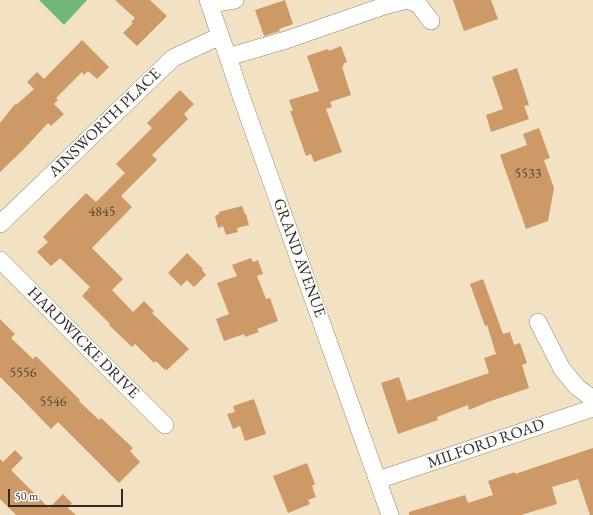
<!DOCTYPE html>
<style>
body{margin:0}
#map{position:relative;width:593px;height:515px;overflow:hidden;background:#f3e1c4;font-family:"EB Garamond",serif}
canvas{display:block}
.scale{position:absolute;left:8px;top:489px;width:115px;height:18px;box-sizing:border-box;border:2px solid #2b2b2b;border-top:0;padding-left:5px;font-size:12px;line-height:14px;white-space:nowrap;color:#2b2b2b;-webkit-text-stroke:3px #fdfcf7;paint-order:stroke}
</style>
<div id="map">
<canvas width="593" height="515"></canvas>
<div class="scale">50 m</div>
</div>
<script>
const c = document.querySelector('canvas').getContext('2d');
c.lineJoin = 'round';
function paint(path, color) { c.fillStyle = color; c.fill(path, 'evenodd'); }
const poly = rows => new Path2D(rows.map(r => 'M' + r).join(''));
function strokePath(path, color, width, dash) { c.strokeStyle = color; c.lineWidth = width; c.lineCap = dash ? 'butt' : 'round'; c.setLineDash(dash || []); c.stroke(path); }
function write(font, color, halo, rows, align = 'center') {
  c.font = font + ' "EB Garamond",serif'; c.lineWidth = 3.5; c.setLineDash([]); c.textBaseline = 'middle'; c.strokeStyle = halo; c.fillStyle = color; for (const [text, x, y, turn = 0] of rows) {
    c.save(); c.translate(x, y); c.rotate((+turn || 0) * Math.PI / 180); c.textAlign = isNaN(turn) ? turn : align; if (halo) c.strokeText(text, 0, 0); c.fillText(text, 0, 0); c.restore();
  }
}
paint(poly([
 [39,0,87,0,64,25]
]), '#71b67a');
paint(poly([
 [115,0,150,0,167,16,137,46,123,33,133,23,131,22,135,18],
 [285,0,293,24,279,29,280,31,264,36,255,10],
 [453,0,491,0,498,19,464,31],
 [82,40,109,67,97,79,88,71,84,75,82,72,56,98,58,100,54,104,64,114,51,126,48,123,24,149,0,172,0,123,15,104,16,105,34,89,27,82,37,72,44,79],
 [341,46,347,62,343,64,344,66,342,67,351,95,330,102,332,107,326,109,342,152,314,162,311,154,306,156,290,111,293,111,289,100,319,91,307,56,328,49,329,51],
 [517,68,529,105,524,106,529,119,491,132,486,115,503,109,492,77],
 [180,90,194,104,184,114,188,119,152,155,157,160,121,196,132,207,92,248,123,279,112,290,133,312,144,301,154,311,152,313,189,349,167,370,166,369,165,370,156,361,154,363,135,344,132,347,109,325,110,324,82,296,90,287,60,258,51,266,37,252,48,242,43,237,86,193,96,202,125,173,116,164,152,128,147,123],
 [539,128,550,158,544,160,554,188,548,221,526,229,500,155,527,145,523,134],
 [242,206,245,214,246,214,249,225,237,228,238,232,226,235,223,226,218,228,215,216,219,214,219,212],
 [187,253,203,269,202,270,206,275,194,287,187,280,181,286,168,273],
 [251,258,253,262,258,260,263,274,257,276,266,299,270,298,278,321,257,329,259,332,245,337,244,334,224,341,216,319,229,314,217,283,237,276,232,265],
 [483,279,503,334,510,332,514,345,520,343,527,363,522,365,529,388,488,402,469,410,468,405,437,417,438,420,398,434,381,383,399,377,407,401,489,373,484,358,496,354,487,325,485,326,470,284],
 [0,319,15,334,11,338,33,359,36,356,80,400,79,401,99,420,101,418,133,448,130,451,140,462,119,483,58,422,51,429,24,401,0,377],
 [254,399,266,434,245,441,240,426,233,429,227,414,235,412,233,406],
 [593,448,593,515,590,515,578,479,552,487,557,504,521,515,409,515,409,512,465,495,468,503,493,495,488,481,515,472,515,474],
 [15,450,23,458,11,470,49,508,63,494,72,503,68,508,76,515,16,515,0,499,0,459,3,462],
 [307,463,315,484,312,486,316,497,308,500,310,504,288,513,273,476]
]), '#cd9967');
const minor = poly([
 [208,0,220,35,228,57,241,96,390,515],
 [210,4,235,0],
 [228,57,286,40,384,6,407,0,418,4,431,21],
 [0,224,173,58,218,37,220,35],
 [0,260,165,425],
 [538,322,562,369,577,387,593,399],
 [378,480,593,408]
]);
strokePath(minor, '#8f8678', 18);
strokePath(minor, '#fff', 17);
write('14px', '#54463a', null, [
 ["5533",528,174],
 ["4845",102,212],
 ["5556",23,373],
 ["5546",53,402]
]);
write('16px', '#2b2b2b', '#fdfcf7', [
 ["AINSWORTH PLACE",105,123,-44],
 ["GRAND AVENUE",299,258,70],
 ["HARDWICKE DRIVE",83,343,45],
 ["MILFORD ROAD",486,444,-19]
]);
</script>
